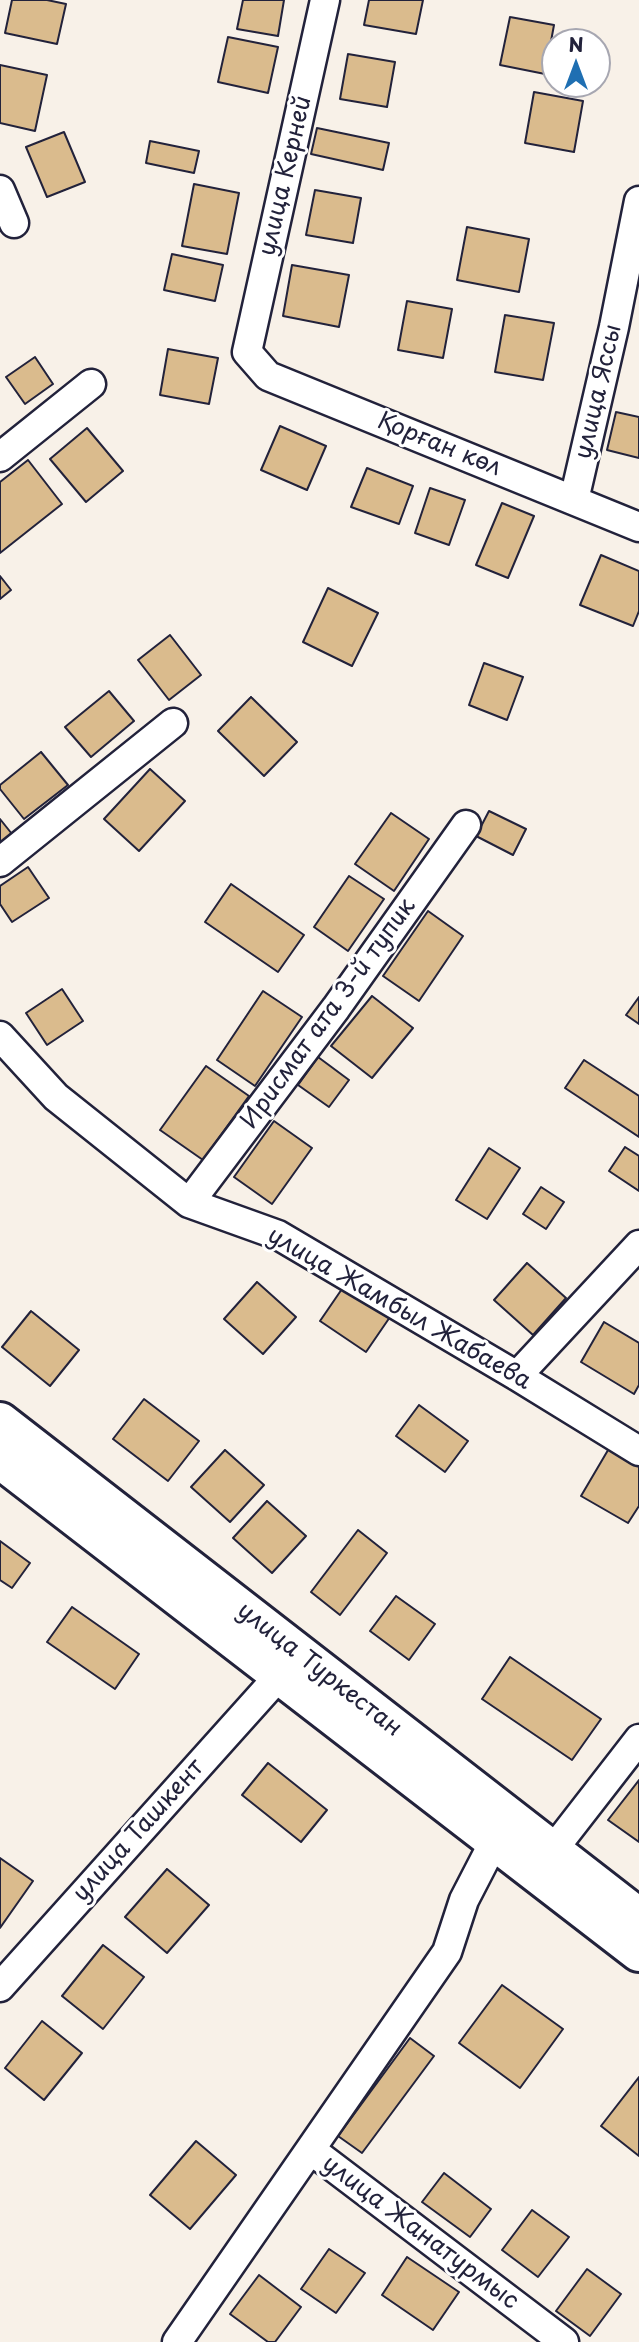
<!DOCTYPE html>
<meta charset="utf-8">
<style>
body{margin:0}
#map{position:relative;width:639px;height:2342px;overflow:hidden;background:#f8f1e8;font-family:"Playpen Sans",sans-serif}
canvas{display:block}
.north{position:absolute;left:541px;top:28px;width:70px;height:70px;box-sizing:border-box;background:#fff;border:2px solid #a7a7b1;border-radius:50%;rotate:0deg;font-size:19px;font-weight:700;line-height:28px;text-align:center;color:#22223b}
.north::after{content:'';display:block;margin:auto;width:24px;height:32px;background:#1f6fb2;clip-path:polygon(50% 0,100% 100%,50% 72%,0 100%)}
</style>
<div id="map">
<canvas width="639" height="2342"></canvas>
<div class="north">N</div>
</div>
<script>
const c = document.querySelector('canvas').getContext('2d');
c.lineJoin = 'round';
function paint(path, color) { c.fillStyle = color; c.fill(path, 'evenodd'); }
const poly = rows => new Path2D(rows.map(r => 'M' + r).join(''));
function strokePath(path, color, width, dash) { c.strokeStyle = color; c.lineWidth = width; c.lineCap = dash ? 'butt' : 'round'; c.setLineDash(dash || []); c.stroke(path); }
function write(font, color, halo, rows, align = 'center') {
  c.font = font + ' "Playpen Sans",sans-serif'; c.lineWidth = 6; c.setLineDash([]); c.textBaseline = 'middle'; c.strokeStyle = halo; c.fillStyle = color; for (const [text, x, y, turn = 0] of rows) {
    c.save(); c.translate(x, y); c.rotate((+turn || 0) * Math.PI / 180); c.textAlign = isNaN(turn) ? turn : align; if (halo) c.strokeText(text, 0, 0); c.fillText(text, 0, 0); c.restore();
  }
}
const building = poly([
 [12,0,47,0,66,4,57,44,5,33,12,0],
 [243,0,284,0,278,36,237,29,243,0],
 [369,0,423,0,416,34,364,25,369,0],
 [510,17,554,25,545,74,500,65,510,17],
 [228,37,278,47,268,93,218,82,228,37],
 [348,54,395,62,387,107,340,99,348,54],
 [0,65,47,75,35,131,0,123,0,65],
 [534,92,583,101,574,152,525,143,534,92],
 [317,128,389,143,383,170,311,154,317,128],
 [64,132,85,182,47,197,26,147,64,132],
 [150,141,199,151,194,173,146,163,150,141],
 [194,184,239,193,227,254,182,246,194,184],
 [315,190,361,198,353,243,306,235,315,190],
 [467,227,529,239,519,292,457,280,467,227],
 [172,254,223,265,215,301,164,290,172,254],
 [292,265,349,275,339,327,283,316,292,265],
 [407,301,452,309,443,358,398,350,407,301],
 [505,315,554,323,543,380,495,372,505,315],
 [168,349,218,358,209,404,160,395,168,349],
 [35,357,53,384,25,404,6,377,35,357],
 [616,412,639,417,639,458,607,450,616,412],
 [280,426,326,446,307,490,261,470,280,426],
 [87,428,123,471,86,502,50,459,87,428],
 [28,460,62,504,0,553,0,482,28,460],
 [367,468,413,486,399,524,351,507,367,468],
 [430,488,465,500,449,545,415,533,430,488],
 [502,503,534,516,508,578,476,565,502,503],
 [601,555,639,571,639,611,633,626,580,605,601,555],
 [0,576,11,590,0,599,0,576],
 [328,588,378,613,352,666,303,642,328,588],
 [170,635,201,675,169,700,138,660,170,635],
 [484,663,523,677,507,720,469,705,484,663],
 [109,691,134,721,91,757,65,727,109,691],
 [251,697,297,742,264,776,218,731,251,697],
 [41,752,68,785,24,819,0,789,0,785,41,752],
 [150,769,185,801,139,851,104,819,150,769],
 [489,811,526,829,513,855,476,836,489,811],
 [391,813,429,839,394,891,355,864,391,813],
 [0,819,12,834,0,844,0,819],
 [28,867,49,898,12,922,0,904,0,886,28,867],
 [349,876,384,899,348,951,314,927,349,876],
 [231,884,304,935,278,972,205,922,231,884],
 [428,911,463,936,419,1001,383,976,428,911],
 [62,989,83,1021,47,1045,26,1013,62,989],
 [263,991,302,1017,255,1086,217,1060,263,991],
 [372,996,413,1028,372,1078,331,1046,372,996],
 [639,997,639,1024,626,1015,639,997],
 [318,1057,349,1080,329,1107,298,1085,318,1057],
 [584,1060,639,1096,639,1137,565,1088,584,1060],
 [206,1066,249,1096,203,1160,160,1130,206,1066],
 [274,1121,312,1148,272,1204,234,1177,274,1121],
 [625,1147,639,1156,639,1191,609,1171,625,1147],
 [489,1148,520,1168,487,1219,456,1200,489,1148],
 [541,1187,564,1202,546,1229,523,1214,541,1187],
 [527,1263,566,1298,533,1335,494,1300,527,1263],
 [257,1282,296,1317,263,1354,224,1319,257,1282],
 [344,1286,390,1317,366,1352,320,1321,344,1286],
 [31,1311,79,1350,50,1386,2,1347,31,1311],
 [604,1322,639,1343,639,1385,634,1394,581,1362,604,1322],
 [144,1399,199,1441,168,1481,113,1439,144,1399],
 [419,1405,468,1441,445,1472,396,1436,419,1405],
 [611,1445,639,1462,639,1506,628,1523,581,1496,611,1445],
 [225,1450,264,1485,230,1522,191,1487,225,1450],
 [267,1501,306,1536,272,1573,233,1538,267,1501],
 [358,1530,387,1553,340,1615,311,1592,358,1530],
 [0,1541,30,1563,12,1588,0,1580,0,1541],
 [396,1596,435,1624,409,1660,370,1631,396,1596],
 [72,1607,139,1654,115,1689,47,1642,72,1607],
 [510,1657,601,1719,572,1760,482,1699,510,1657],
 [268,1763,327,1810,301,1842,242,1795,268,1763],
 [639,1780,639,1842,608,1820,639,1780],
 [0,1858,33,1881,0,1928,0,1858],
 [167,1869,209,1905,167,1953,125,1917,167,1869],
 [103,1945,144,1977,103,2029,62,1996,103,1945],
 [502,1985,563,2029,520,2088,459,2043,502,1985],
 [42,2021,82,2053,44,2100,5,2068,42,2021],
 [410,2038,434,2056,362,2153,338,2136,410,2038],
 [639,2077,639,2156,601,2126,639,2077],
 [196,2141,236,2175,190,2229,150,2195,196,2141],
 [444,2173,491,2209,470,2237,422,2202,444,2173],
 [532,2210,569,2237,538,2277,502,2250,532,2210],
 [329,2249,365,2273,336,2313,301,2289,329,2249],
 [407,2257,459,2292,433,2330,382,2295,407,2257],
 [587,2269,621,2294,590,2336,556,2311,587,2269],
 [259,2275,301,2307,275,2342,268,2342,230,2314,259,2275]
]);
paint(building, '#dabb8d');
strokePath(building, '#22223b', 2);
const minor = poly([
 [325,0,247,352,268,376,639,527],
 [0,190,14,223],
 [0,457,91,384],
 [574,500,614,327,639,201],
 [0,862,173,723],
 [0,1036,56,1097,189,1203,278,1235,517,1376,639,1451],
 [189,1203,336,1008,466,825],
 [517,1376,639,1245],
 [542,1864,639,1739],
 [0,1987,279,1676],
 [311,2150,564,2342],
 [177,2342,447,1952,464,1900,495,1840,505,1827]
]);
const highway = poly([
 [0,1422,639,1918],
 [0,1459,639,1952]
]);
strokePath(minor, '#22223b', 33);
strokePath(highway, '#22223b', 44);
strokePath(minor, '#fff', 28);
strokePath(highway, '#fff', 38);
write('24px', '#22223b', '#fff', [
 ["улица Керней",286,176,-77],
 ["улица Яссы",599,392,-77],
 ["Қорған көл",439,445,22],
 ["Ирисмат ата 3-й тупик",329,1014,-54],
 ["улица Жамбыл Жабаева",399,1309,30],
 ["улица Туркестан",319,1670,38],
 ["улица Ташкент",139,1831,-48],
 ["улица Жанатурмыс",420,2233,37]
]);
</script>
